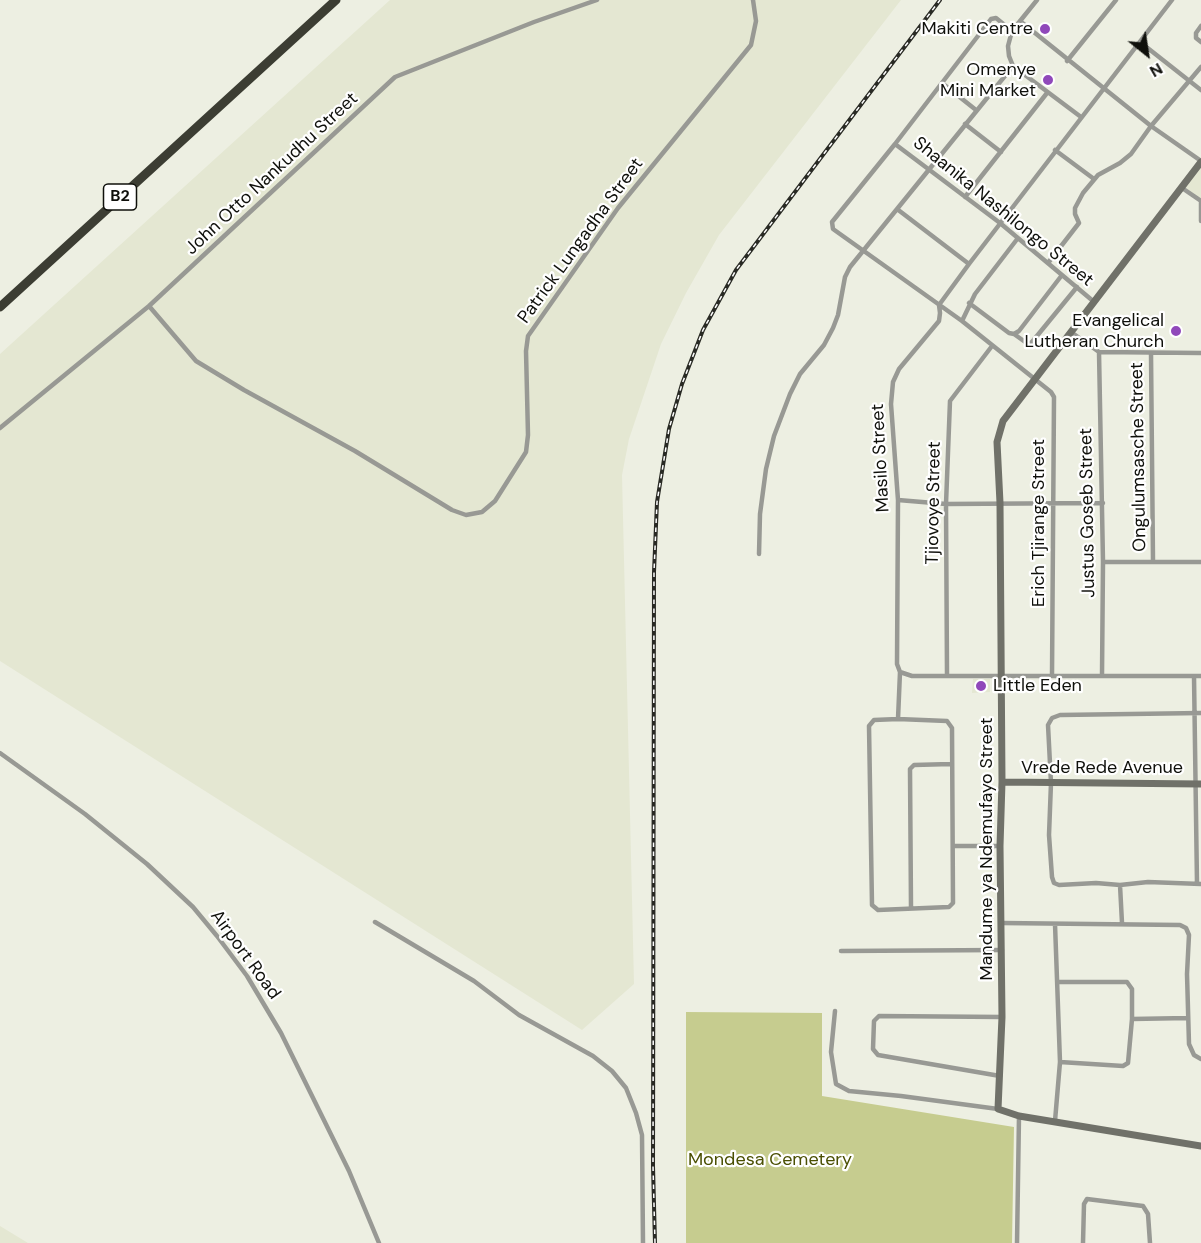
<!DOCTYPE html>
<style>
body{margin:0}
#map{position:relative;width:1201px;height:1243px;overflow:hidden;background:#edefe2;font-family:"DM Sans",sans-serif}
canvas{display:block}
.north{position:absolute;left:1117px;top:24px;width:60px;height:60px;-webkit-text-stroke:4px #fff;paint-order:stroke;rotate:150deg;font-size:16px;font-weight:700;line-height:24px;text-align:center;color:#0f100b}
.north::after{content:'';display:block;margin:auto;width:21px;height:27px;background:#0f100b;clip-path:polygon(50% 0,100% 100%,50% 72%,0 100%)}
</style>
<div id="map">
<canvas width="1201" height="1243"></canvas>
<div class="north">N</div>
</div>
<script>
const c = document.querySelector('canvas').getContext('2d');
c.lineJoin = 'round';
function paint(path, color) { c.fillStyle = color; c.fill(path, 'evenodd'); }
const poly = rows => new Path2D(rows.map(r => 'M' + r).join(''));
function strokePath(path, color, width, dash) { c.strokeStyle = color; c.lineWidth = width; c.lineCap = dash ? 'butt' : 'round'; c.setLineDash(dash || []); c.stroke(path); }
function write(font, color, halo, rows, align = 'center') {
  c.font = font + ' "DM Sans",sans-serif'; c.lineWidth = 4.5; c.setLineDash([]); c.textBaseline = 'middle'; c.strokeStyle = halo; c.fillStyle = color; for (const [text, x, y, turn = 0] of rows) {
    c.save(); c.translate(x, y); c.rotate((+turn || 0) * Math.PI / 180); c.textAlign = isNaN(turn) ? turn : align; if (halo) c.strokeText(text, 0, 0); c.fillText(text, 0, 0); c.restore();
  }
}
paint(poly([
 [390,0,901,0,719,235,686,293,661,344,629,439,622,475,634,984,582,1030,0,661,0,354],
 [1201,163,1201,201,1182,188],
 [973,679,990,679,990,692,972,693],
 [0,1226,28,1243,0,1243]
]), '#e4e7d2');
paint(poly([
 [686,1012,822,1013,822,1096,1014,1127,1012,1243,686,1243]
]), '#c6cc8f');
strokePath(poly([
 [1037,0,1012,31,1008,46,1009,56,1013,66,1081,117],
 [1172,0,969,264,939,305,940,313,939,321,899,369,893,382,891,404,898,500,897,664,900,672,912,676,1201,676],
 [1020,21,1151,126,1201,161],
 [1201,26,1196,33,1196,38,1201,42],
 [1012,31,996,18,991,19,895,144,832,222,833,229,962,321,1051,392,1054,397,1052,675],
 [1140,42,1201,90],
 [1067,61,1116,0],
 [942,83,976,110],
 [965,124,1001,152],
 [895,144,1000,223,1093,301],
 [1055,150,1094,179],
 [1182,188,1201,201,1201,221],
 [965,197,1047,93],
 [897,209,969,264],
 [1048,263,1079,223,1075,214,1075,208,1083,193,1098,175,1120,163,1131,154,1151,126,1201,67],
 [969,303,1009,333,1014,334,1019,331,1062,275],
 [149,306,196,361,244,390,355,451,452,510,466,515,482,512,495,501,526,452,528,435,526,351,528,336,618,208,751,45,756,21,753,0],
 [962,321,975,294,1018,238],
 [1071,332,1099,352,1201,353],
 [1014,334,1028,344,1032,342,1077,287],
 [1099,352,1103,562,1102,675],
 [1151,353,1153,561],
 [0,428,149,306,395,77,534,22,597,0],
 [898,500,946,504,1103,503],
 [759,554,760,514,766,469,774,436,790,394,800,374,824,345,833,328,838,315,845,277,850,267,1013,66],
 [1103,562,1201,562],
 [947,675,946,504,950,401,992,346],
 [1194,676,1197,884],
 [1201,713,1060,715,1052,718,1048,725,1051,783,1049,835,1052,877,1054,883,1059,885,1096,883,1120,885,1148,882,1201,884],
 [898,719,947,721,952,728,953,903,949,907,878,910,872,905,869,726,874,720,898,719],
 [898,719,900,672],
 [0,753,85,814,147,864,193,907,217,936,247,976,281,1033,349,1171,379,1243],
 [953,846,1000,846],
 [1120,885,1122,923],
 [911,908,910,769,914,765,951,764],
 [375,922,474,981,519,1015,593,1056,612,1071,626,1088,636,1113,642,1135,643,1243],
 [1002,923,1180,925,1186,928,1189,935,1187,974,1189,1044,1194,1055,1201,1059],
 [1055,924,1060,1062,1055,1121],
 [841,951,1002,950],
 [1058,982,1127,982,1132,989,1132,1019,1128,1063,1123,1066,1060,1062],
 [835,1011,831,1052,836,1084,849,1091,901,1096,998,1109],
 [1132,1019,1188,1018],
 [1000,1076,878,1055,873,1049,874,1021,879,1016,1002,1017],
 [1017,1243,1019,1116],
 [1083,1243,1084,1204,1087,1199,1143,1206,1148,1214,1150,1243]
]), '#989994', 4.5);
strokePath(poly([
 [1201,162,1003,421,997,442,1000,503,1002,782,1000,846,1002,1017,998,1109,1019,1116,1201,1146],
 [1002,782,1201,784]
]), '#707169', 7);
strokePath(poly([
 [0,307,336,0]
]), '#3c3d33', 9);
const rail = poly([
 [655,1243,653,1166,654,572,657,502,669,429,682,384,703,330,736,270,940,0]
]);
strokePath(rail, '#292a24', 4);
strokePath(rail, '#fff', 1.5, [4.5]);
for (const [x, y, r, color] of [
 [1045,29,6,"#9048ba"],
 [1048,80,6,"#9048ba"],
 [1176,331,6,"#9048ba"],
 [981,686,6,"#9048ba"]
]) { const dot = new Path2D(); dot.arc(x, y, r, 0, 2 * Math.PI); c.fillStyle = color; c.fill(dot); strokePath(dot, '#fff', 2); }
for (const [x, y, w] of [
 [120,197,33]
]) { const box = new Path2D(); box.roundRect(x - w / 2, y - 13, w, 26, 4.5); c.fillStyle = '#fff'; c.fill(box); strokePath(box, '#0f100b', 1.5); }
write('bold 16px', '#0f100b', null, [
 ["B2",120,197]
]);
write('18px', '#0f100b', '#fff', [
 ["Makiti Centre",1033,29],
 ["Omenye",1036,70],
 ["Mini Market",1036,91],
 ["Evangelical",1164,321],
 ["Lutheran Church",1164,342],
 ["Little Eden",993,686,"left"]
], 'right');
write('18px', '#0f100b', '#fff', [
 ["John Otto Nankudhu Street",272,174,-43],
 ["Shaanika Nashilongo Street",1003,212,39],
 ["Patrick Lungadha Street",581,241,-54],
 ["Ongulumsasche Street",1139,457,-91],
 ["Masilo Street",881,458,-93],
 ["Tjiovoye Street",934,503,-89],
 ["Justus Goseb Street",1088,513,-91],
 ["Erich Tjirange Street",1039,523,-90],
 ["Vrede Rede Avenue",1102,768],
 ["Mandume ya Ndemufayo Street",987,849,-90],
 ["Airport Road",245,955,54]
]);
write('18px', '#4a4f02', '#fff', [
 ["Mondesa Cemetery",770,1160]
]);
</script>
